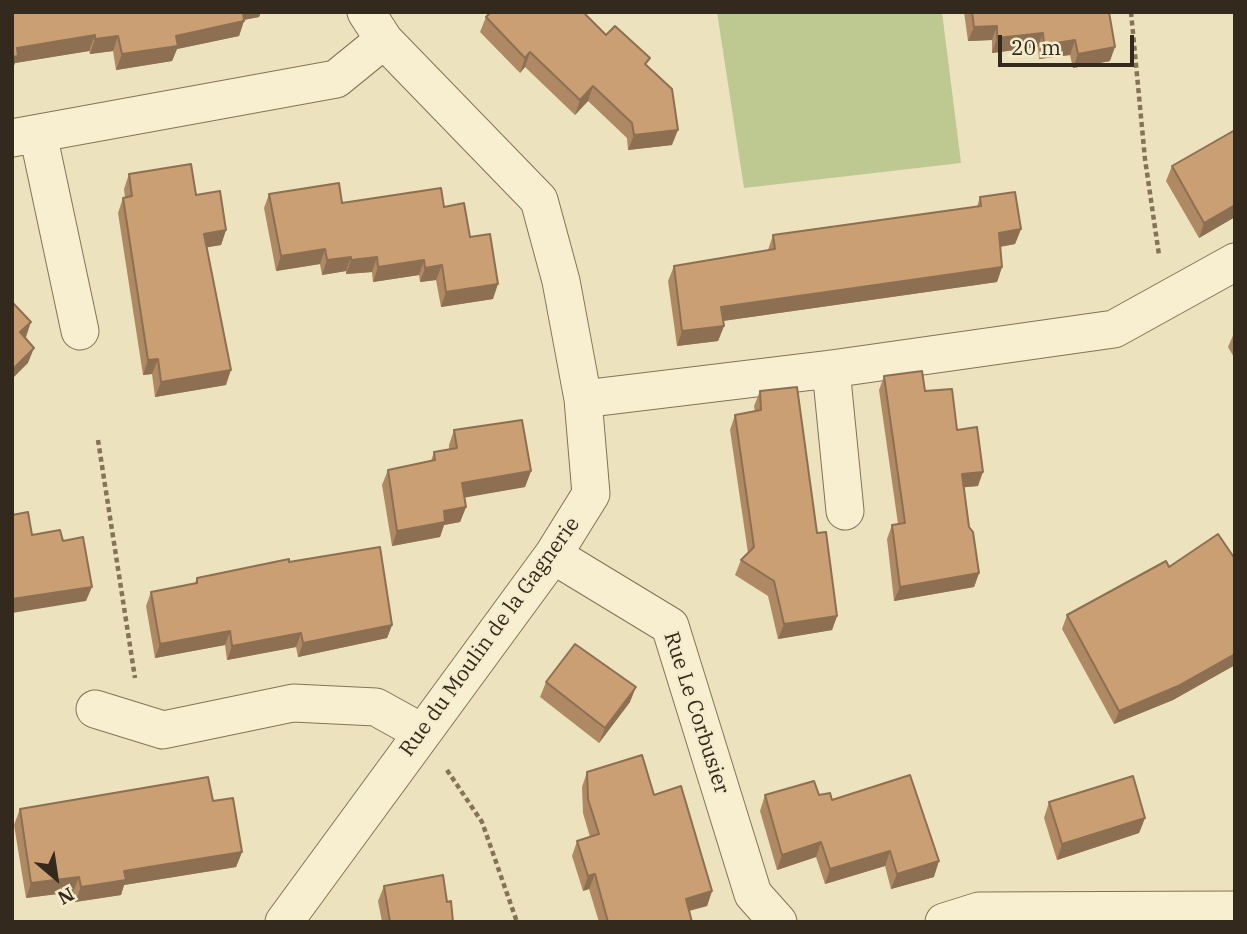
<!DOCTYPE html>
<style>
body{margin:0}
#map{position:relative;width:1247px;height:934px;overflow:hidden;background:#ece2be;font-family:"IBM Plex Serif",serif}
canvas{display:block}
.frame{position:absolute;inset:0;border:14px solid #33291c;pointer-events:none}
.north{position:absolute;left:21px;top:843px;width:70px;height:70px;-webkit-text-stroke:5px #f4eccd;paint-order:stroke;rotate:151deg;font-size:19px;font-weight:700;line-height:28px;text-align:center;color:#33291c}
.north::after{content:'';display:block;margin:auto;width:24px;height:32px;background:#33291c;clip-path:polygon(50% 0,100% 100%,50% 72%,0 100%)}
.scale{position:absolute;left:998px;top:35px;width:136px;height:32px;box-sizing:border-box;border:4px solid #33291c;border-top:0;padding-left:9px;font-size:21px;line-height:24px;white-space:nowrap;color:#33291c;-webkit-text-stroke:5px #f4eccd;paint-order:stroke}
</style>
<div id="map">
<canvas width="1247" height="934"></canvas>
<div class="frame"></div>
<div class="north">N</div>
<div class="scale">20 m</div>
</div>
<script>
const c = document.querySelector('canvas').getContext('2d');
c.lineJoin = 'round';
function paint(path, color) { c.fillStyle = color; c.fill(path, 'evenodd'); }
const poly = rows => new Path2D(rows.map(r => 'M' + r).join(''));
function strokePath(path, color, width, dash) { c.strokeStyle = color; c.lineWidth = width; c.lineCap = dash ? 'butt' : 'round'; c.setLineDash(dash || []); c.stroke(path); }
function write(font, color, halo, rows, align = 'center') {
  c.font = font + ' "IBM Plex Serif",serif'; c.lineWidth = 5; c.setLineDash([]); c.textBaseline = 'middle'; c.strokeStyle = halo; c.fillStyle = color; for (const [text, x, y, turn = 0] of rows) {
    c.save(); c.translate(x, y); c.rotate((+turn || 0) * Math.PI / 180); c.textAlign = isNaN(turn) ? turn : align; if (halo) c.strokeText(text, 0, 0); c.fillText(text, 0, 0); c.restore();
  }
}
paint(poly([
 [717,12,942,12,961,163,744,188]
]), '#bec992');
const minor = poly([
 [38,134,80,331],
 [12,138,336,79,384,40],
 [831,369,845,511],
 [583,399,831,369,1114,329,1235,262],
 [553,555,670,626,753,894,778,922],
 [95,709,163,730,293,703,376,707,421,732],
 [284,922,553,555,591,494,583,399,561,281,539,200,384,40,366,12],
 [944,922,979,911,1235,910]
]);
strokePath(minor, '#847357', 39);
strokePath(poly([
 [1131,12,1145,159,1159,255],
 [98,440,135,678],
 [447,770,482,822,517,922]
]), '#847357', 4.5, [5, 3.5]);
strokePath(minor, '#f7efd0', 37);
paint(poly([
 [12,12,261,12,259,17,244,20,239,36,177,49,172,61,116,70,113,51,90,54,89,51,15,63,12,70],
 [485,12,583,12,606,35,647,66,672,145,628,150,627,138,588,101,575,115,525,67,520,73,480,32,486,17,488,15],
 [964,12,1109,12,1110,61,1073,68,1070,55,1039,59,1038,47,992,53,992,40,968,41],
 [1172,166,1235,217,1199,238,1166,181],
 [129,174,196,195,226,230,221,245,206,247,226,385,155,397,152,374,143,375,118,213,123,198,125,197,124,189],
 [269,194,342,203,444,207,493,299,441,307,436,280,420,282,419,275,373,282,372,272,346,274,346,271,322,275,320,264,276,271,264,208],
 [980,197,1021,229,1015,244,1000,247,1002,267,997,282,723,321,724,326,718,341,677,346,668,281,674,266,768,250,773,235,977,207],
 [1235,331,1235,359,1228,347],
 [884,376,925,391,957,430,978,486,964,487,969,527,979,573,974,587,894,601,887,539,892,525,898,524,879,390],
 [760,391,817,533,837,616,832,630,778,639,768,596,735,575,741,560,748,553,730,430,735,415,755,412,754,406],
 [454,430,531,471,525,487,464,497,466,507,460,522,444,525,440,537,392,546,382,485,388,470,431,461,434,452,449,450,449,445],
 [1235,559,1235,665,1173,700,1114,724,1062,629,1067,615,1169,567],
 [289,562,392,625,387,638,298,657,296,647,227,660,225,645,155,658,146,606,151,592,195,583,197,578],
 [546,682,630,702,599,743,540,697],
 [587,772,654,795,712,891,707,906,689,911,692,922,599,922,589,889,583,891,572,856,577,841,590,837,583,813,582,787],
 [765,795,819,795,832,800,934,877,891,889,885,866,825,884,816,857,777,870,760,811],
 [213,801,242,852,236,867,124,885,121,895,75,902,73,892,26,898,14,825,20,809],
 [1049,802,1145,818,1139,833,1057,860,1044,818],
 [384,886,447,902,453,922,382,922,378,901]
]), '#ae8964');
paint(poly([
 [240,12,261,12,259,17,237,21],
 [244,21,239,36,177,49,172,61,116,70,122,54,176,36],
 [997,26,992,40,968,41,974,27],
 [1043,33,1038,47,992,53,997,38],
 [95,35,89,51,15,63,12,70,12,57,17,48],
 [118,36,113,51,90,54,95,39],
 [1075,40,1070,55,1039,59,1044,45],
 [1115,47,1110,61,1073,68,1078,54],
 [530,52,525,67,520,73,525,58],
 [593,86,588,101,575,115,580,100],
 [678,130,672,145,628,150,634,135],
 [1235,205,1235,217,1199,238,1204,223],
 [1021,229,1015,244,993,248,999,233],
 [226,230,221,245,198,249,204,234],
 [325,249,320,264,276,271,281,256],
 [351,257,346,271,322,275,327,260],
 [377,257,372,272,346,274,351,260],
 [424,260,419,275,373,282,378,267],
 [442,265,436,280,420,282,425,268],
 [1002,267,997,282,715,322,721,307],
 [498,284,493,299,441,307,446,292],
 [31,322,26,337,14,347,20,332],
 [724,326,718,341,677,346,682,331],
 [34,348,28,363,12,379,12,370],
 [158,359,152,374,143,375,148,360],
 [231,370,226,385,155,397,161,382],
 [531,471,525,487,457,499,462,483],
 [983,472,978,486,957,488,962,474],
 [466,507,460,522,444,525,440,537,392,546,397,531,444,511],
 [979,573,974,587,894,601,900,587],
 [92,587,86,601,12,613,12,599],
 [837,616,832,630,778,639,784,624],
 [392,625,387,638,298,657,303,643],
 [230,631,225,645,155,658,160,644],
 [301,633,296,647,227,660,232,646],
 [1235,654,1235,665,1173,700,1114,724,1119,711],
 [636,687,630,702,599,743,605,728],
 [1145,818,1139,833,1057,860,1062,844],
 [821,842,816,857,777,870,782,855],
 [890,851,885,866,825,884,830,869],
 [242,852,236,867,124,885,121,895,75,902,81,887,124,871],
 [939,861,934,877,891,889,897,874],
 [595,874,589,889,583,891,588,876],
 [79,877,73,892,26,898,31,883],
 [712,891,707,906,680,913,686,899]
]), '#8d6f51');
const building = poly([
 [12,12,243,12,244,21,176,36,178,46,122,54,118,36,95,39,95,35,17,48,18,56,12,57,12,12],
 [491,12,583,12,606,35,615,26,650,58,645,64,672,89,678,130,634,135,632,123,593,86,580,100,530,52,525,58,486,17,491,12],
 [972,12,1109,12,1115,47,1078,54,1075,40,1044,45,1043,33,997,38,997,26,974,27,972,12],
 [1235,130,1235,205,1204,223,1172,166,1235,130],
 [191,164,196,195,220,191,226,230,204,234,231,370,161,382,158,359,148,360,123,198,132,196,129,174,191,164],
 [339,183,342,203,441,188,444,207,464,203,470,237,490,234,498,284,446,292,442,265,425,268,424,260,378,267,377,257,351,260,351,257,327,260,325,249,281,256,269,194,339,183],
 [1015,192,1021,229,999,233,1002,267,721,307,724,326,682,331,674,266,775,249,773,235,981,206,980,197,1015,192],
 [12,302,31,322,20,332,34,348,12,370,12,302],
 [922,371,925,391,952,389,957,430,977,427,983,472,962,474,969,527,973,532,979,573,900,587,892,525,905,523,884,376,922,371],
 [797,387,817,533,826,532,837,616,784,624,774,581,741,560,754,547,735,415,761,410,760,391,797,387],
 [522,420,531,471,462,483,466,507,444,511,445,522,397,531,388,470,435,460,434,452,457,448,454,430,522,420],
 [28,512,32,535,60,530,63,541,83,537,92,587,12,599,12,515,28,512],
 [1218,534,1235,559,1235,654,1178,686,1119,711,1067,615,1166,561,1169,567,1218,534],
 [380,547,392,625,303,643,301,633,232,646,230,631,160,644,151,592,197,583,197,578,289,559,289,562,380,547],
 [575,644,636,687,605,728,546,682,575,644],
 [642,755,654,795,681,786,712,891,686,899,692,922,608,922,595,874,588,876,577,841,599,834,588,799,587,772,642,755],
 [910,775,939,861,897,874,890,851,830,869,821,842,782,855,765,795,814,781,819,795,830,793,832,800,910,775],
 [1133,776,1145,818,1062,844,1049,802,1133,776],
 [208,777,213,801,233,798,242,852,124,871,126,880,81,887,79,877,31,883,20,809,208,777],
 [443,875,447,902,451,901,453,922,390,922,384,886,443,875]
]);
paint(building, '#ca9f74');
strokePath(building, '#8d6f51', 2);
write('21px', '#33291c', '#f4eccd', [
 ["Rue du Moulin de la Gagnerie",490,637,-54],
 ["Rue Le Corbusier",696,713,72]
]);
</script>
